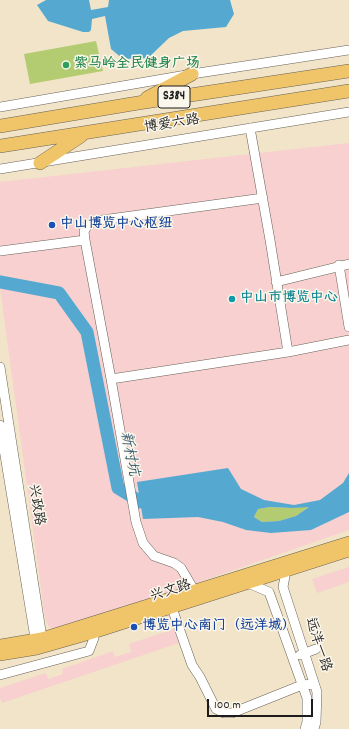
<!DOCTYPE html>
<meta charset="utf-8">
<style>
body{margin:0}
#map{position:relative;width:349px;height:729px;overflow:hidden;background:#f2e4c8;font-family:Dekko,sans-serif}
canvas{display:block}
.scale{position:absolute;left:207px;top:699px;width:106px;height:18px;box-sizing:border-box;border:2px solid #1c1c1c;border-top:0;padding-left:5px;font-size:12px;line-height:14px;white-space:nowrap;color:#1c1c1c;-webkit-text-stroke:3px #fbf7ec;paint-order:stroke}
</style>
<div id="map">
<canvas width="349" height="729"></canvas>
<div class="scale">100 m</div>
</div>
<script>
const c = document.querySelector('canvas').getContext('2d');
c.lineJoin = 'round';
function paint(path, color) { c.fillStyle = color; c.fill(path, 'evenodd'); }
const poly = rows => new Path2D(rows.map(r => 'M' + r).join(''));
function strokePath(path, color, width, dash) { c.strokeStyle = color; c.lineWidth = width; c.lineCap = dash ? 'butt' : 'round'; c.setLineDash(dash || []); c.stroke(path); }
function write(font, color, halo, rows, align = 'center') {
  c.font = font + ' Dekko,"LXGW WenKai TC",sans-serif'; c.lineWidth = 3; c.setLineDash([]); c.textBaseline = 'middle'; c.strokeStyle = halo; c.fillStyle = color; for (const [text, x, y, turn = 0] of rows) {
    c.save(); c.translate(x, y); c.rotate((+turn || 0) * Math.PI / 180); c.textAlign = isNaN(turn) ? turn : align; if (halo) c.strokeText(text, 0, 0); c.fillText(text, 0, 0); c.restore();
  }
}
paint(poly([
 [349,143,349,530,90,620,56,630,49,627,45,618,0,288,0,182],
 [349,567,349,582,317,593,312,579],
 [174,629,179,643,2,703,0,698,0,688,46,673,48,679,63,674,62,669,113,651,115,657,131,652,129,644]
]), '#f7d0cf');
paint(poly([
 [96,41,103,71,30,84,24,54],
 [310,506,296,516,279,521,262,522,254,517,258,509,270,507,292,508]
]), '#b3cc71');
paint(poly([
 [46,0,89,0,91,10,108,7,109,0,230,0,234,14,226,27,183,31,169,38,148,58,123,59,111,49,105,16,92,19,91,30,89,32,83,32,48,21,37,5],
 [228,468,241,489,264,500,294,505,320,500,343,483,349,473,349,512,311,530,271,533,246,530,223,522,198,517,143,519,137,482],
 [270,507,292,508,309,507,296,516,279,521,262,522,254,517,258,509]
]), '#55a9d1');
strokePath(poly([
 [0,282,59,293,87,332,118,488,141,502,157,500]
]), '#55a9d1', 13);
const minor = poly([
 [0,107,192,74,349,50],
 [250,128,270,240,288,352],
 [0,169,349,112],
 [85,240,111,379,136,522,143,543,154,556,174,563,181,568,194,590],
 [0,251,85,240,84,231,88,225,95,221,263,198],
 [339,265,349,327],
 [276,282,349,264],
 [0,367,43,644],
 [111,379,288,352,349,340],
 [0,425,36,644],
 [286,571,283,587,317,692,316,722,314,729],
 [248,583,269,592,307,698,307,722,305,729],
 [172,608,192,665,200,677,216,709,224,713,232,713,302,685,314,684],
 [300,655,316,649],
 [0,675,89,651,94,638,93,633]
]);
const major = poly([
 [0,645,42,638,349,542],
 [0,655,37,649,93,633,349,551]
]);
const highway = poly([
 [147,98,192,74],
 [0,126,138,103,349,71],
 [0,146,349,91],
 [40,163,81,136]
]);
strokePath(minor, '#676258', 10);
strokePath(major, '#676258', 12);
strokePath(highway, '#676258', 14);
strokePath(minor, '#fff', 9);
strokePath(major, '#f0c469', 11);
strokePath(highway, '#f0c469', 13);
for (const [x, y, r, color] of [
 [66,65,4,"#2e9e5b"],
 [52,225,4,"#1a4fb4"],
 [232,299,4,"#0f9aa8"],
 [134,627,4,"#1a4fb4"]
]) { const dot = new Path2D(); dot.arc(x, y, r, 0, 2 * Math.PI); c.fillStyle = color; c.fill(dot); strokePath(dot, '#fbf7ec', 1.5); }
for (const [x, y, w] of [
 [174,97,32]
]) { const box = new Path2D(); box.roundRect(x - w / 2, y - 11, w, 22, 3); c.fillStyle = '#fbf7ec'; c.fill(box); strokePath(box, '#1c1c1c', 1); }
write('bold 13px', '#1c1c1c', null, [
 ["S384",174,97]
]);
write('bold 14px', '#27864d', '#fbf7ec', [
 ["紫马岭全民健身广场",74,65]
], 'left');
write('14px', '#1c1c1c', '#fbf7ec', [
 ["博爱六路",172,125,-9],
 ["兴政路",35,505,81],
 ["兴文路",171,592,-18],
 ["远洋一路",317,645,72]
]);
write('bold 14px', '#164399', '#fbf7ec', [
 ["中山博览中心枢纽",60,225],
 ["博览中心南门（远洋城）",142,627]
], 'left');
write('bold 14px', '#0d838f', '#fbf7ec', [
 ["中山市博览中心",240,299]
], 'left');
write('italic 15px', '#365b6d', '#fbf7ec', [
 ["新村坑",128,454,79]
]);
</script>
